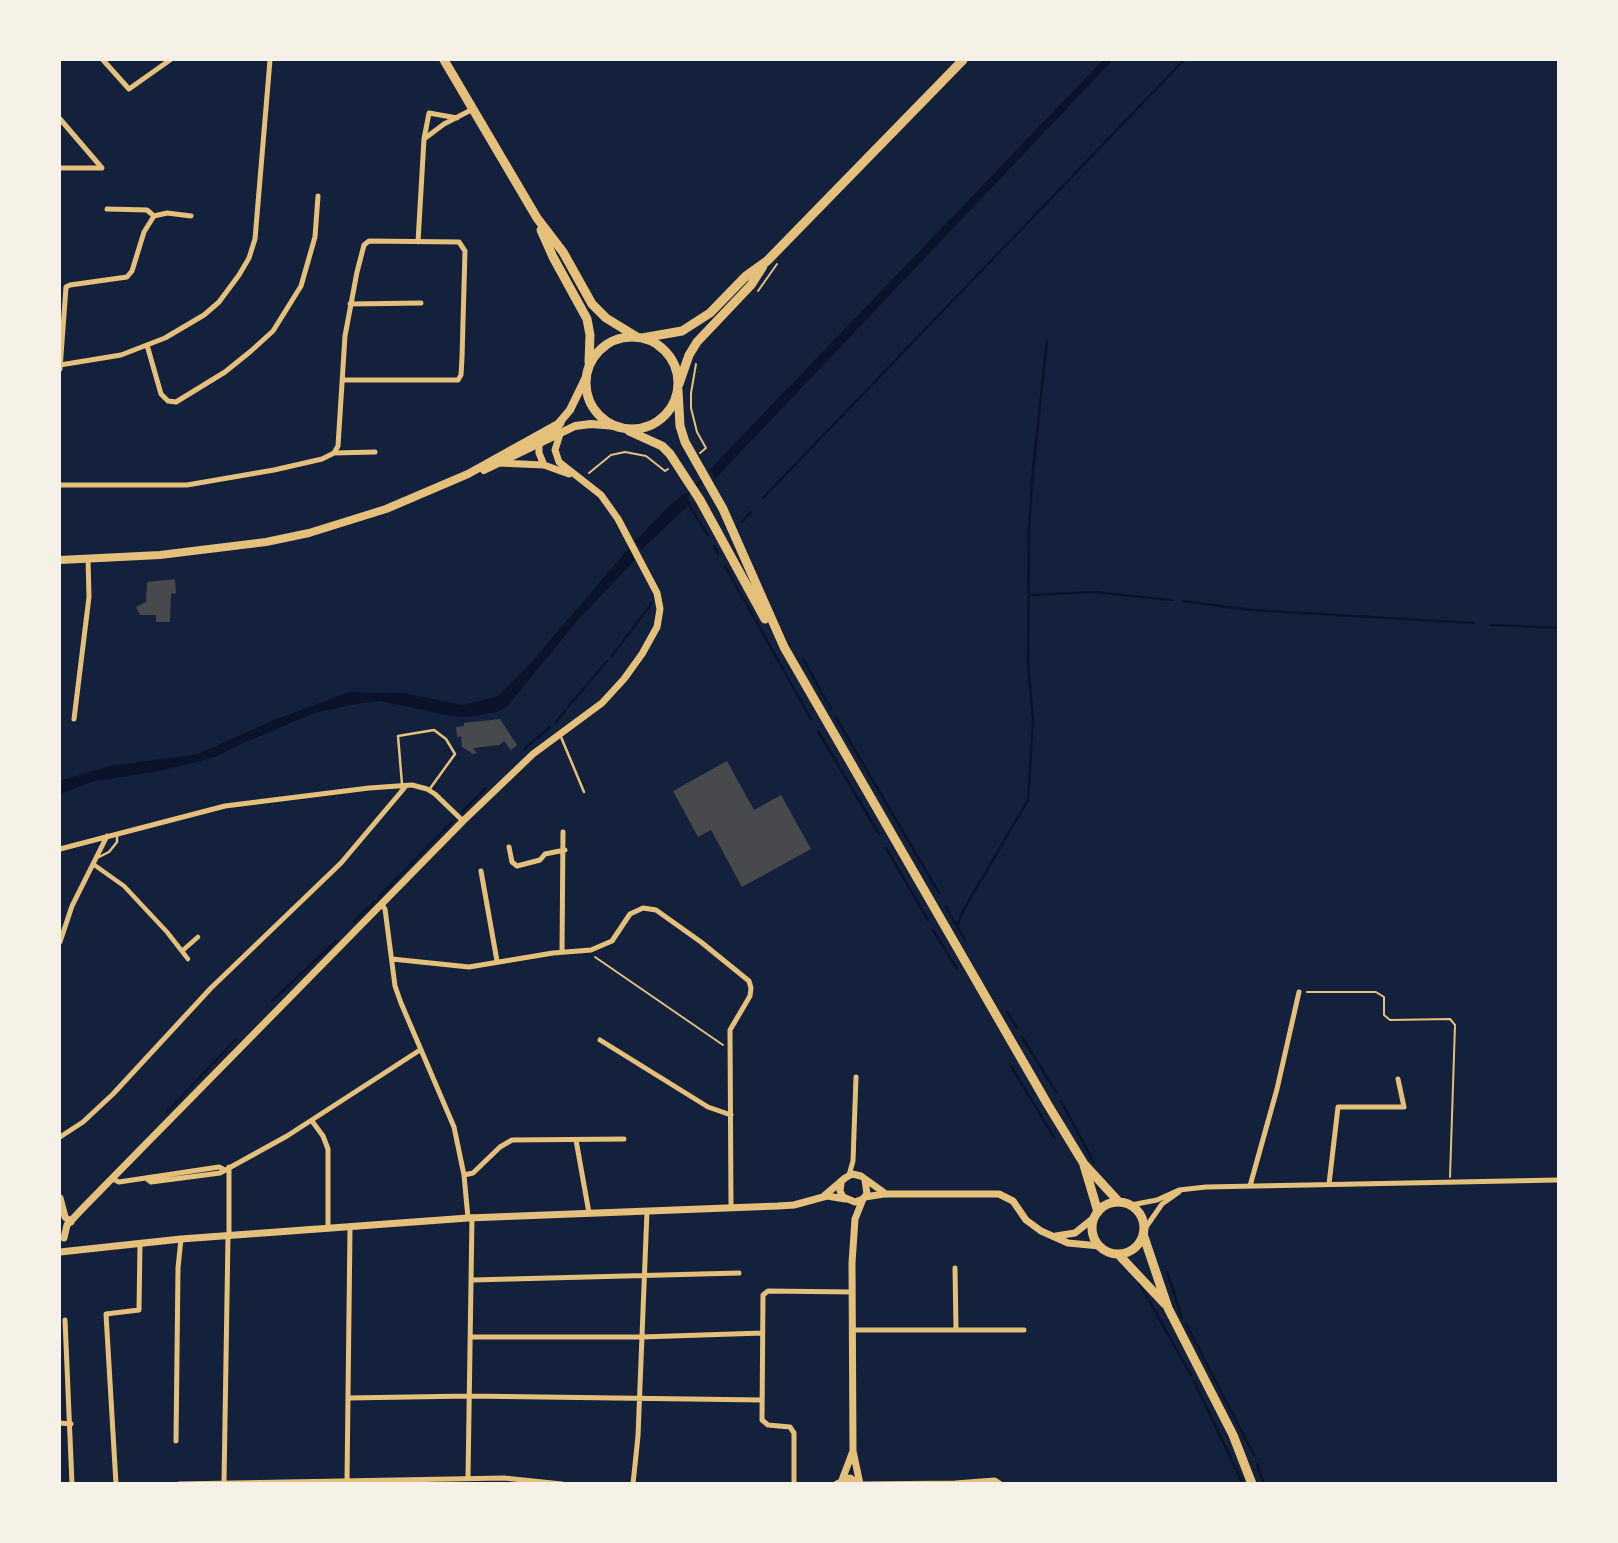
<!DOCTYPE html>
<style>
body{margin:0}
#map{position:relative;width:1618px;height:1543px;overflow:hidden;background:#14213d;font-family:"Golos Text",sans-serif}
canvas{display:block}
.frame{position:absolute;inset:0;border:61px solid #f6f1e7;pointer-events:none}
</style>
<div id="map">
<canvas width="1618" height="1543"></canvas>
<div class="frame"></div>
</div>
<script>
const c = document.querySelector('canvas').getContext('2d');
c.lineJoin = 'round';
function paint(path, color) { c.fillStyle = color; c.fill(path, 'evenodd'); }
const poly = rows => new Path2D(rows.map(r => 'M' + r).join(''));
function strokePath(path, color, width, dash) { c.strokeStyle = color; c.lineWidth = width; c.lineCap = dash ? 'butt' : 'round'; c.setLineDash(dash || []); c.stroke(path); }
paint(poly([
 [1103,60,1113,60,715,479,710,469],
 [685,493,691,503,641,550,635,541,667,508],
 [629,548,635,560,577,621,506,708,497,712,469,717,451,716,380,701,362,703,314,713,239,745,220,755,197,762,154,772,95,781,60,794,60,781,109,766,198,754,274,720,349,692,403,693,463,705,498,696,527,667]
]), '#0b132b');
strokePath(poly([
 [685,498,702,480],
 [763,498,1184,60],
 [687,502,708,535],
 [742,522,751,512],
 [714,546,718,554],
 [725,566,811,719],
 [1029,595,1093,592,1172,600],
 [1183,601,1251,610,1474,623],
 [1491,625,1558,628],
 [611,657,652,603],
 [803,659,831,709],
 [568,707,607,661],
 [836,718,939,893],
 [556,722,565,711],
 [818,731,879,834],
 [524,749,550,727],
 [462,812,486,788],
 [886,848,928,920],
 [378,898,454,820],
 [946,907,965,940],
 [354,922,375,901],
 [957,926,963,911,1028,800,1033,720,1028,663,1029,529,1033,470,1047,341],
 [933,930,957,969],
 [272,1001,336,941],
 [1007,1012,1017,1028],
 [1022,1037,1056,1092],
 [1011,1066,1054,1137],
 [1061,1101,1094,1163],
 [166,1113,236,1039],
 [1167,1272,1182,1318],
 [1139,1283,1191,1375],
 [1186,1324,1254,1455],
 [1194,1381,1243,1484],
 [1257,1464,1264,1484]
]), '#0b132b', 2.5);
paint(poly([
 [175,579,176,593,171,594,170,622,156,622,156,615,140,615,136,607,146,602,147,582],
 [500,719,517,745,511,750,504,741,499,745,473,748,477,753,473,754,462,747,461,736,457,737,456,727,464,726,464,723],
 [727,761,754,810,781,795,811,849,742,887,711,830,698,837,673,791]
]), '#48494c');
strokePath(poly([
 [758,291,777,264],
 [696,364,691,393,691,408,697,432,706,448,700,453],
 [589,473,611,455,625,452,646,456,665,471,668,469],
 [595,957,723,1045],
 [1307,992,1376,992,1384,997,1384,1015,1390,1020,1450,1019,1455,1025,1450,1177]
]), '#e5c07b', 2);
strokePath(poly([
 [561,737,584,792],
 [402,784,398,736,434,730,446,739,455,754,429,790],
 [99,857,109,852,117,842,117,834]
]), '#e5c07b', 2.5);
strokePath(poly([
 [93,864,124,886,167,932,188,959],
 [182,951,198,937]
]), '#e5c07b', 4.5);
strokePath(poly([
 [103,60,129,89,170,60],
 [60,119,102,168,60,168],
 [424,139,429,113,457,118],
 [107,209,147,210,154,216],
 [418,242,424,139,444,124,473,109],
 [350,304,421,303],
 [147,345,161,394,168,401,176,402,225,372,251,351,273,331,301,286,315,237,318,196],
 [60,365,121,355,165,338,204,315,219,302,239,275,249,258,255,239,270,60],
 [60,369,66,287,70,285,127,277,132,271,144,232,154,216,167,213,191,216],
 [334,453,375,452],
 [60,485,187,485,274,470,322,459,334,453,338,446,345,336,357,272,364,245,369,241,459,242,465,251,462,358,461,375,458,380,343,380],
 [74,719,89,597,88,558],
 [509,847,512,862,517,866,540,860,545,854,565,850],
 [60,849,225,806,369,788,412,785,427,789,435,794,463,821],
 [481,871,497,961],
 [382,905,385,909,395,986,401,1003,454,1127,464,1175,468,1218],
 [60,942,72,906,107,836],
 [562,952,563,832],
 [392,959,469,967,553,953,591,950,612,941,630,914,643,908,656,910,701,942,749,981,751,988,750,996,730,1030,731,1207],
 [600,1040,708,1107,731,1115],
 [312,1121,323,1136,328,1149,328,1229],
 [60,1137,83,1122,113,1094,211,988,341,863,406,786],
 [576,1140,589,1213],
 [464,1175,473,1173,500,1147,512,1140,624,1139],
 [849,1175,853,1161,856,1077],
 [113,1179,119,1182,219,1167,223,1169],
 [147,1179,151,1182,220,1173,287,1136,420,1050],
 [1329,1184,1338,1107,1404,1107,1398,1079],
 [1250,1186,1277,1089,1299,992],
 [1131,1205,1157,1200,1179,1190,1206,1187,1558,1180],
 [1144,1230,1162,1204,1179,1192],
 [229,1236,229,1167],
 [955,1268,956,1329],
 [473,1280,739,1273],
 [65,1320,72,1484],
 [854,1330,1024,1330],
 [471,1337,642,1337,762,1333],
 [348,1398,469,1396,762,1400],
 [60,1423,71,1424],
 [176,1441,178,1268,181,1239],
 [468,1478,472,1217],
 [347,1481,350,1228],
 [224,1483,228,1236],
 [116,1484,106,1314,139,1310,140,1243],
 [179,1484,504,1478,562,1484],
 [633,1484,638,1436,647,1211],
 [794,1484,794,1433,790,1427,768,1425,762,1420,763,1295,768,1291,852,1292],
 [863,1484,955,1483,995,1480,1001,1484]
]), '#e5c07b', 5);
strokePath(poly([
 [498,463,544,465,569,474],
 [544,465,539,453,539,441,554,432,561,423],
 [841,1183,840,1191,843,1197,855,1202,863,1199,867,1194,865,1180],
 [824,1196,845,1178,852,1174,861,1176,886,1194],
 [865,1197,884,1194,999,1194,1013,1201,1026,1220,1041,1231,1068,1243,1100,1246],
 [60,1198,65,1217,71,1222],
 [1056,1236,1075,1233,1095,1217],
 [64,1238,67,1225,84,1207,463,821,533,754,602,703,624,679,642,654,657,627,660,609,657,593,618,519,601,495,559,462,555,450,560,434],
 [60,1252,181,1239,468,1218,778,1206,794,1205,827,1196,845,1199],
 [842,1480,853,1451],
 [837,1484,850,1478,859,1484],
 [860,1484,853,1451,852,1263,855,1219,863,1199]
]), '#e5c07b', 7);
strokePath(poly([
 [484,470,575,426,591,424,616,426],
 [60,560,160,555,266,542,309,533,386,509,468,474,558,424,570,410,586,377]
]), '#e5c07b', 8);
strokePath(poly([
 [444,60,537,218,563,252,592,304,606,318,637,337],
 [541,230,553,257,587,319,590,335,589,362],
 '586 383a46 46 0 1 1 92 0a46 46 0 1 1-92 0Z',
 [642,338,682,331,710,313,746,276,767,261,963,60],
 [679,384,689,355,697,342,751,285,763,266],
 [678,390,680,426,685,442,723,509,784,647,1048,1105,1084,1164,1119,1202],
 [629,431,662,446,670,454,700,500,765,619],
 [1084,1165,1098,1212],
 '1092 1228a26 26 0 1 1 52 0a26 26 0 1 1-52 0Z',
 [1143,1234,1168,1308,1233,1435,1252,1484],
 [1118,1254,1165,1304]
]), '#e5c07b', 9);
</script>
